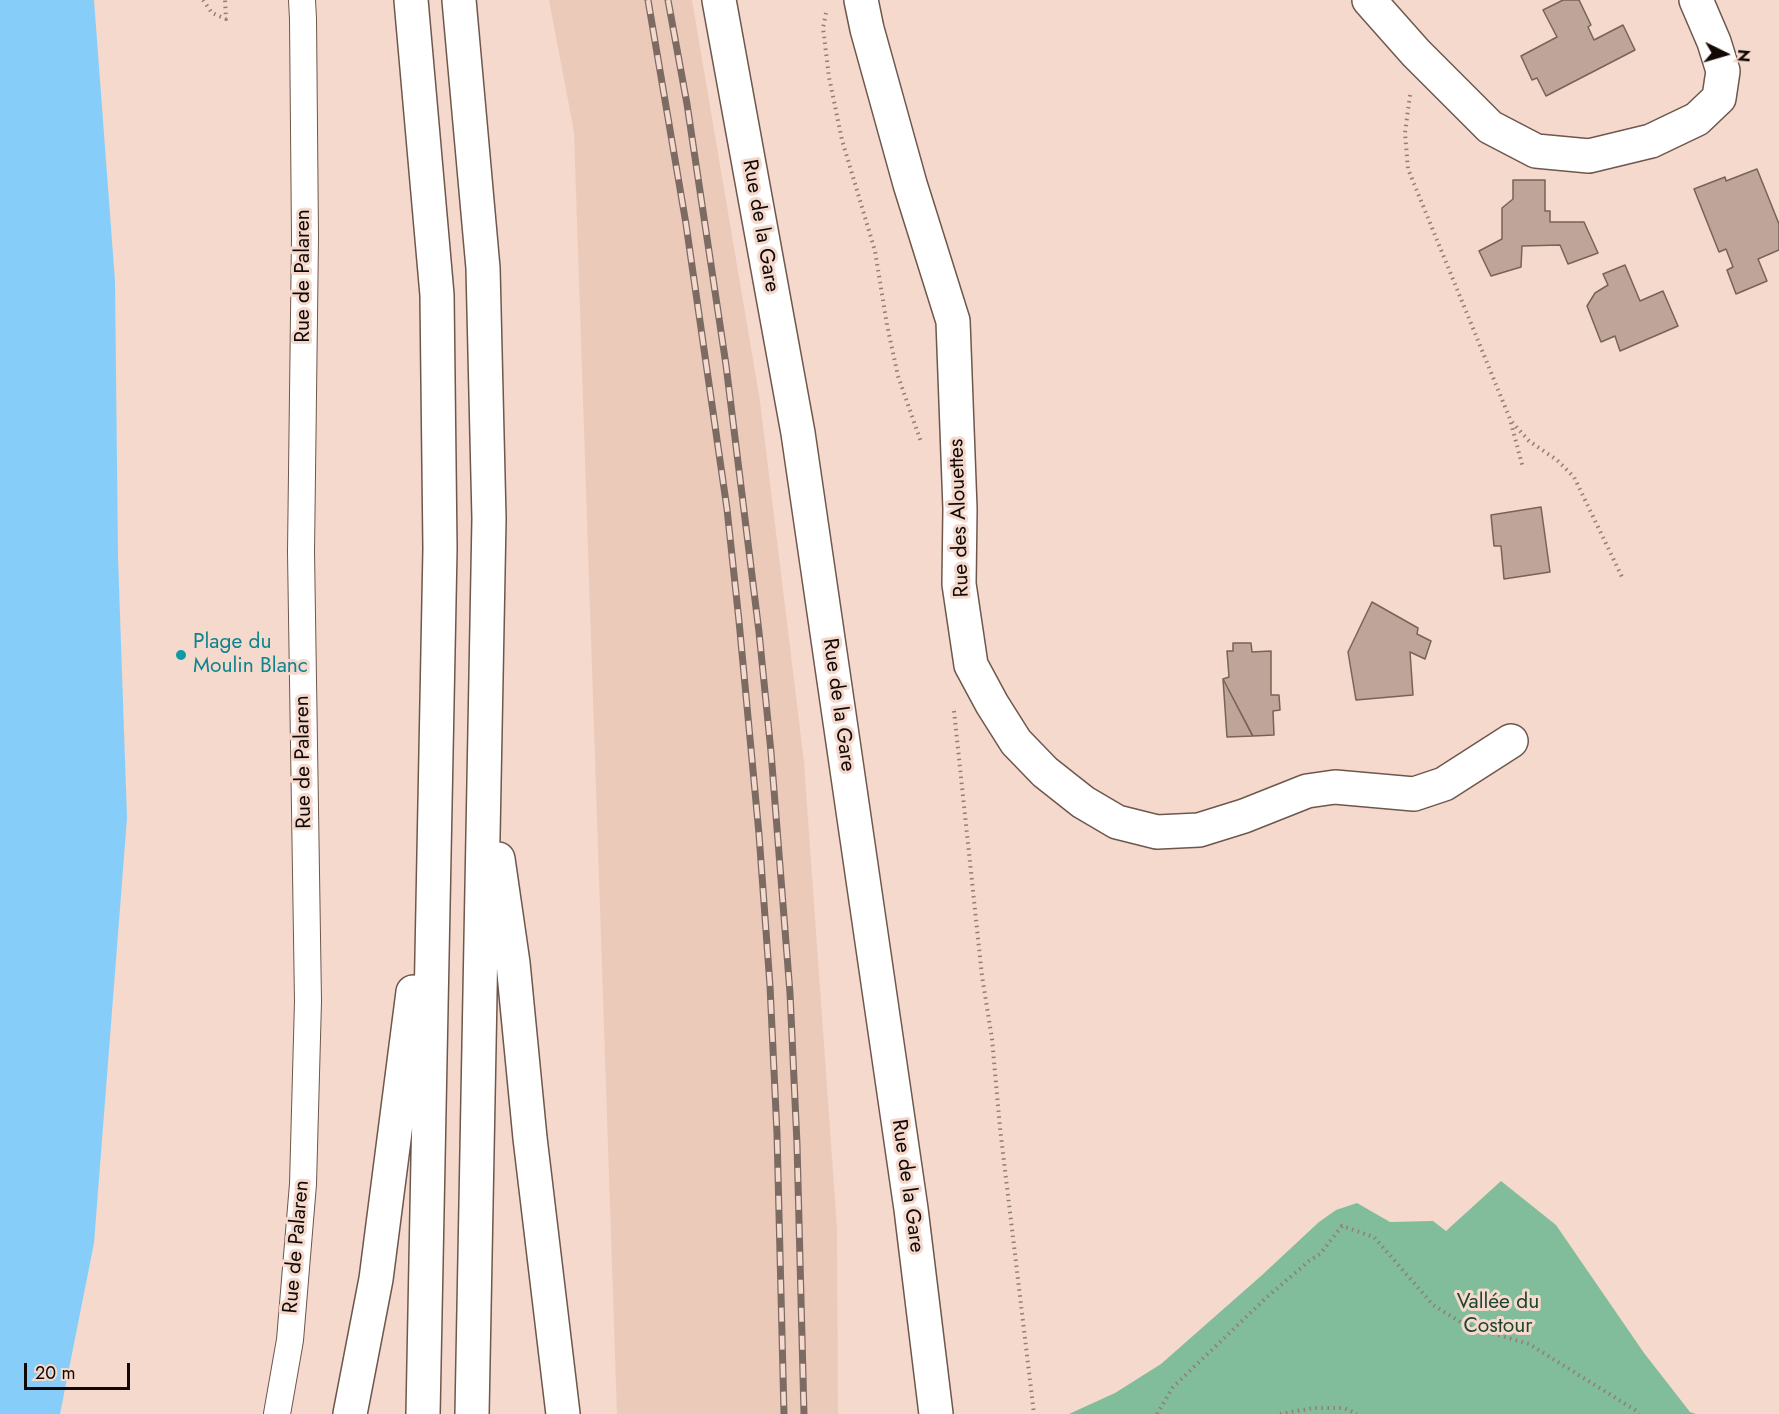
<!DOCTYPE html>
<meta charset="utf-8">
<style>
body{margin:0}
#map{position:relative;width:1779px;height:1414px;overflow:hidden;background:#f4d9cc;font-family:Jost,sans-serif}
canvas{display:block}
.north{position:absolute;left:1695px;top:24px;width:60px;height:60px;-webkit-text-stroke:4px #f4d9cc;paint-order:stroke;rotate:95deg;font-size:16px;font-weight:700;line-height:24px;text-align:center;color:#120906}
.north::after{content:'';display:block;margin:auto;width:21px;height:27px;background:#120906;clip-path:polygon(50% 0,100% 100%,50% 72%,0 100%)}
.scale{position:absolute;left:24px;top:1363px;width:106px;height:27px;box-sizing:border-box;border:3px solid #120906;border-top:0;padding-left:8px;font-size:18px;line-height:21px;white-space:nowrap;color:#120906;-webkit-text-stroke:4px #f4d9cc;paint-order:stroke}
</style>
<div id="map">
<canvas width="1779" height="1414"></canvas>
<div class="north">N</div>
<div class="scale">20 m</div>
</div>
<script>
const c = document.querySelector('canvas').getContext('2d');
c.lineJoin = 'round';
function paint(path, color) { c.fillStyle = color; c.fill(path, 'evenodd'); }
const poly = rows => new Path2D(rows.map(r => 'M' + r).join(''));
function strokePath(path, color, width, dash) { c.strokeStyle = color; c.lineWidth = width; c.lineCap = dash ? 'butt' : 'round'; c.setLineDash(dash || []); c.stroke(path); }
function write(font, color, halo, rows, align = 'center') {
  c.font = font + ' Jost,sans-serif'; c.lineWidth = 6; c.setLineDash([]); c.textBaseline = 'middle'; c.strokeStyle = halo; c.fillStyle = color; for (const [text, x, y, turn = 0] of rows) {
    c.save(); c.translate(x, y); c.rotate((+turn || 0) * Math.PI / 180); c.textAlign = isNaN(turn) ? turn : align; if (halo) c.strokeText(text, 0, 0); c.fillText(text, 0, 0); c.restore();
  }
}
paint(poly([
 [549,0,692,0,760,401,804,762,837,1229,838,1414,617,1414,574,132]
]), '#eccaba');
paint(poly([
 [1501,1181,1556,1225,1644,1353,1690,1412,1696,1414,1069,1414,1115,1393,1161,1364,1261,1276,1319,1222,1336,1210,1357,1203,1390,1222,1433,1221,1446,1231]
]), '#81bc9b');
paint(poly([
 [0,0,94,0,115,281,118,557,127,818,94,1243,60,1414,0,1414]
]), '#86cef9');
const building = poly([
 [1563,0,1579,0,1591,25,1588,27,1594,40,1623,25,1635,50,1546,96,1537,78,1532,80,1521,56,1557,37,1543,10,1563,0],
 [1757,169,1779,224,1779,250,1758,259,1767,281,1736,294,1727,270,1733,267,1726,249,1719,252,1694,189,1725,177,1726,181,1757,169],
 [1513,180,1545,180,1545,211,1550,211,1550,222,1584,222,1598,253,1568,264,1560,245,1522,246,1521,267,1491,276,1479,251,1502,239,1502,208,1513,199,1513,180],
 [1625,265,1640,301,1663,291,1678,326,1620,351,1615,336,1601,342,1587,306,1595,293,1608,285,1603,274,1625,265],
 [1541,507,1550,572,1504,579,1501,546,1494,546,1491,515,1541,507],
 [1372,602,1418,628,1417,634,1431,641,1425,659,1410,652,1413,695,1356,700,1348,652,1372,602],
 [1233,643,1251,643,1252,652,1271,651,1271,695,1279,695,1280,710,1273,711,1274,735,1253,736,1223,679,1229,677,1227,651,1233,651,1233,643],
 [1223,679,1252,735,1253,736,1227,737,1223,679]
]);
paint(building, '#bfa599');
strokePath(building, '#796257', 1.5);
const pedestrian = poly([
 [277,1414,290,1340,303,1184,308,1001,301,552,305,237,303,19,302,0]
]);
const minor = poly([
 [861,0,867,29,910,184,953,321,960,509,959,584,971,665,992,704,1016,742,1045,772,1083,802,1117,822,1157,832,1199,830,1244,816,1307,791,1335,787,1414,794,1444,784,1511,741],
 [1369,0,1416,53,1490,127,1536,151,1589,156,1651,141,1697,119,1719,98,1723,71,1714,42,1696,0]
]);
const secondary = poly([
 [719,0,798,433,911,1209,936,1414]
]);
const trunk = poly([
 [411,0,437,295,440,549,423,1414],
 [459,0,483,268,489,519,472,1414],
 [498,859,513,963,530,1138,563,1414],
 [350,1414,376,1279,413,992]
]);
strokePath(pedestrian, '#6e574c', 28);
strokePath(minor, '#6e574c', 36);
strokePath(secondary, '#6e574c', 36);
strokePath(trunk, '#6e574c', 36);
strokePath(poly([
 [203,0,212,13,226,19,225,0],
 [826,13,823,28,829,77,842,140,875,251,887,325,898,376,921,442],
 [1410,95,1405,133,1408,169,1510,419,1523,468],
 [1512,422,1529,441,1557,460,1574,477,1623,579],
 [954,711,982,976,992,1039,1000,1128,1034,1414],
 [1157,1414,1173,1387,1267,1297,1309,1261,1320,1254,1342,1226,1374,1237,1433,1305,1467,1326,1529,1344,1635,1410,1639,1414],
 [1280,1414,1313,1408,1344,1408,1357,1414]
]), '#917e76', 4, [1.5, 4.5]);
strokePath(pedestrian, '#fff', 26);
strokePath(minor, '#fff', 33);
strokePath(secondary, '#fff', 33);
strokePath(trunk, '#fff', 33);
const rail = poly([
 [648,0,686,224,727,509,739,621,759,834,770,986,777,1134,784,1414],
 [668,0,687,104,726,365,759,632,771,752,790,993,797,1144,804,1414]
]);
strokePath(rail, '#7c6b63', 7);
strokePath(rail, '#f4d9cc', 4.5, [14]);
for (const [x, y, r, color] of [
 [181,655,6,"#0f9aa8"]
]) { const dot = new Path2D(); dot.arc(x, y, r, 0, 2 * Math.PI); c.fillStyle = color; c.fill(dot); strokePath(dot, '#f4d9cc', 2); }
write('21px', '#120906', '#f4d9cc', [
 ["Rue de la Gare",760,226,80],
 ["Rue de Palaren",304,276,-90],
 ["Rue des Alouettes",960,518,-92],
 ["Rue de la Gare",838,705,82],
 ["Rue de Palaren",304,762,-91],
 ["Rue de la Gare",907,1186,82],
 ["Rue de Palaren",297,1247,-85]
]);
write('21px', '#0d838f', '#f4d9cc', [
 ["Plage du",193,643],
 ["Moulin Blanc",193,667]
], 'left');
write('21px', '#1c4531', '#f4d9cc', [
 ["Vallée du",1498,1303],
 ["Costour",1498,1327]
]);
</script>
